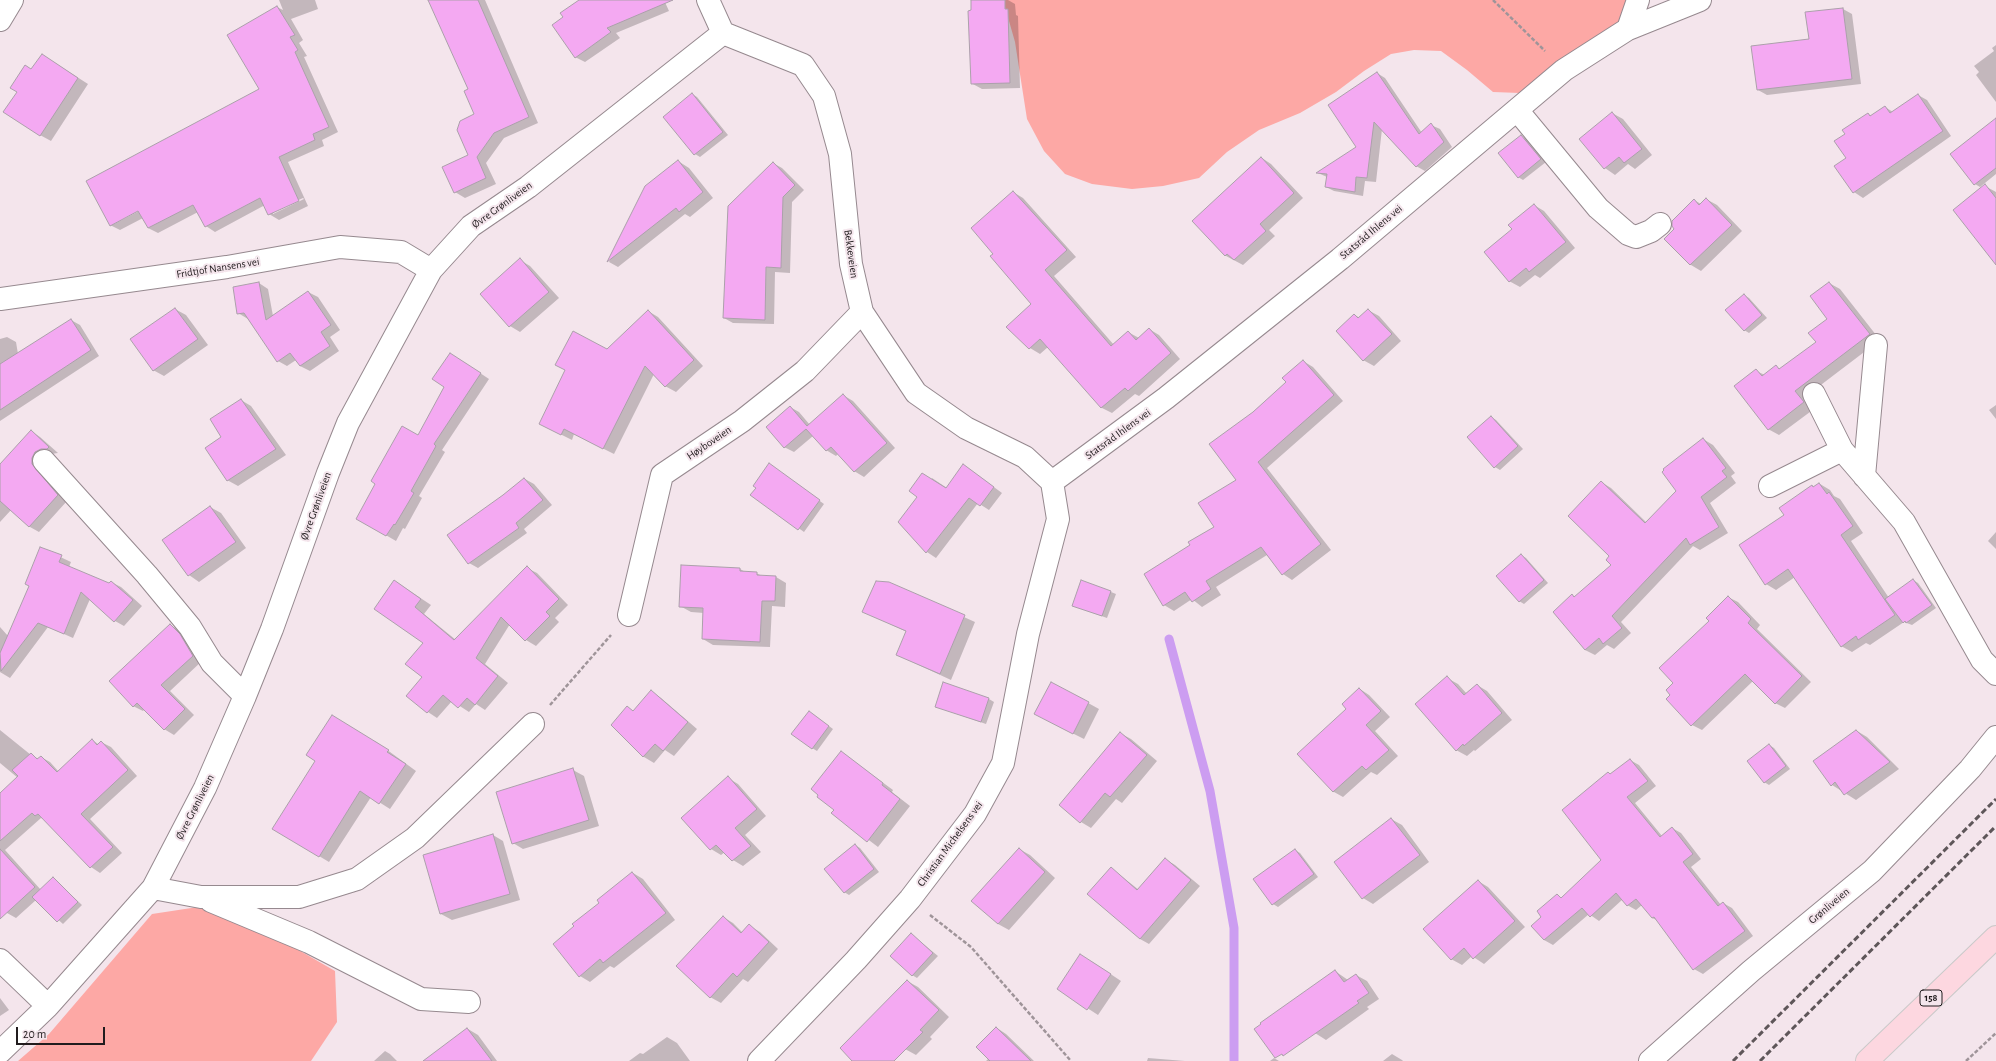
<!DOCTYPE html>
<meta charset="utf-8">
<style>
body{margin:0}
#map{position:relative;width:1996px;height:1061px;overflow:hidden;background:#f4e5ec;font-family:"Alegreya Sans",sans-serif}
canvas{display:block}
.scale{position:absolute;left:16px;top:1027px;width:89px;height:18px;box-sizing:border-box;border:2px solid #211c1e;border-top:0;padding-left:5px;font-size:12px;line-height:14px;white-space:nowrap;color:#211c1e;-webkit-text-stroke:3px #f4e5ec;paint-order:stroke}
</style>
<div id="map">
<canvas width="1996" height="1061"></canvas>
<div class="scale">20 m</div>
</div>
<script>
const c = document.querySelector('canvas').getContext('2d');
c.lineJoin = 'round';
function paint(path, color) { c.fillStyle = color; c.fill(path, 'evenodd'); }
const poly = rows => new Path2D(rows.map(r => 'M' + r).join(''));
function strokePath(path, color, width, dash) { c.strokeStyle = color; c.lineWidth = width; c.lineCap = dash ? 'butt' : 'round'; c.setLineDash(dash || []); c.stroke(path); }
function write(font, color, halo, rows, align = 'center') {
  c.font = font + ' "Alegreya Sans",sans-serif'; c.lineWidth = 4; c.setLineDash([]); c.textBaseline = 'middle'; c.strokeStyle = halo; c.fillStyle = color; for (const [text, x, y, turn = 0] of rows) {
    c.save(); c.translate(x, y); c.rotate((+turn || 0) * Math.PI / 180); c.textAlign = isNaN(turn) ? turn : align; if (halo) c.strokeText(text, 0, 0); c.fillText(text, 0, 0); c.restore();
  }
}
paint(poly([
 [1003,0,1639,0,1634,16,1520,93,1493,92,1467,70,1441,51,1414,50,1391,54,1364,71,1336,92,1300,113,1259,130,1227,152,1199,178,1163,186,1132,189,1092,184,1065,174,1044,151,1027,119,1015,42],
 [198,907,276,937,335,971,337,1022,311,1061,18,1061,49,1034,152,914]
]), '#fda8a5');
paint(poly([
 [279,0,315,0,318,9,291,19,303,40,299,43,307,56,304,57,338,132,322,140,324,146,288,162,308,206,279,220,269,214,265,205,215,232,206,226,198,212,158,233,148,228,143,218,120,230,110,225,260,90,277,7,283,10],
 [303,198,304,199,273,214,273,212],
 [142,208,143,209,114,224,114,222],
 [429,0,485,0,538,123,504,138,486,163,496,184,465,198,455,192,470,156,476,115,469,90],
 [581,0,664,0,669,11,616,33,620,38,585,62,575,57,564,18],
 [972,0,1008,0,1015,4,1016,15,1018,16,1020,88,982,89,971,83],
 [1843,9,1852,14,1861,84,1767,95,1758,90],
 [1996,45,1996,102,1976,75,1979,72,1974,66,1994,51,1992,48],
 [52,61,88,84,51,141,40,135,18,91,32,70],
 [1377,73,1385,78,1422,133,1431,125,1440,129,1452,147,1425,171,1416,166,1382,129,1376,182,1365,181,1363,196,1334,191,1326,187,1327,177,1318,173,1358,147],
 [692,94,697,97,728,135,700,157,695,154,665,117],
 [1918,95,1927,100,1951,136,1863,198,1854,192,1847,158,1846,134,1868,114,1872,116,1885,107,1893,112],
 [1612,113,1623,119,1652,155,1635,169,1628,164,1615,175,1605,168],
 [1521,136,1526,139,1546,162,1523,180,1518,177],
 [1262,158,1271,164,1303,198,1269,230,1275,236,1243,265,1226,256,1194,221],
 [1996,158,1996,174,1980,187,1975,184],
 [678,161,689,168,713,198,690,217,685,214,618,267,609,262,646,187],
 [773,163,782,168,804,190,792,202,790,273,775,272,774,324,733,323,724,318],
 [1985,186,1996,192,1996,237],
 [1013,192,1023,198,1076,257,1054,276,1114,345,1128,332,1139,338,1149,329,1159,335,1180,359,1139,396,1135,394,1112,413,1102,408,1048,347,1040,354,1030,348,1007,327,1033,304,994,254],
 [1706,199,1717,205,1742,231,1701,271,1691,265,1665,239,1676,229,1694,200,1701,204],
 [1534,205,1544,211,1575,248,1540,278,1535,275,1520,287,1509,281,1513,229],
 [520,260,530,266,559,298,520,332,510,326,481,294],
 [259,283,268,289,273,316,308,292,318,297,340,330,330,337,339,351,310,371,300,366,296,360,287,366,278,361,248,319,238,313],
 [1829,283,1840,289,1880,340,1805,397,1814,409,1779,435,1768,429,1756,371,1765,375,1776,367,1781,369,1817,342,1829,319],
 [1744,295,1749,298,1767,318,1749,333,1744,330],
 [175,309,186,315,208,345,164,376,153,370],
 [1368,310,1379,316,1401,341,1374,366,1363,360,1355,315,1360,318],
 [648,311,658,317,703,366,676,392,665,386,654,374,614,454,574,434,572,440,550,429,608,350],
 [71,320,80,325,99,356,0,421,0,339,7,337,16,342,18,354],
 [459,359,489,379,442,450,445,452,419,496,422,498,405,529,403,528,396,541,358,519,418,437],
 [1303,361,1313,367,1343,401,1267,468,1331,550,1292,580,1283,574,1267,555,1216,587,1221,595,1202,607,1192,599,1174,611,1164,605,1191,546,1215,527,1237,480,1253,412,1287,382],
 [843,395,853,401,895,448,864,477,854,471,838,454,836,456,826,450,813,436,794,452,784,447,790,407,799,412,810,425],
 [241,400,251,406,286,455,238,486,227,480,223,438],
 [1996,405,1996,419,1989,410],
 [1491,417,1496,420,1523,449,1500,470,1495,467],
 [31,431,40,437,58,453,51,454,67,501,39,532,30,527,11,510,0,522,0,465],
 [1703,439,1713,445,1735,473,1731,476,1736,483,1710,503,1728,533,1700,550,1693,546,1621,622,1631,633,1614,649,1607,645,1595,655,1585,650,1554,612,1572,595,1575,597,1613,565,1601,482,1611,488,1647,523,1677,491],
 [964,465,1002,493,989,510,978,503,936,558,927,552,900,522,932,478,947,488],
 [774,468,824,504,804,532,752,495],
 [525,479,534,484,552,505,524,529,527,533,478,568,469,563],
 [1820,484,1830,490,1834,496,1840,499,1863,533,1851,541,1889,598,1913,580,1918,583,1936,608,1912,625,1904,622,1870,645,1866,643,1852,652,1841,646,1795,577,1776,590,1766,584,1785,516,1812,486,1814,488],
 [210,507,221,513,246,548,199,582,189,575],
 [1996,532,1996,549,1988,541],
 [41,548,71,562,69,567,109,584,111,582,121,587,142,606,124,626,115,621,90,599,73,638,48,627,10,678,0,672,0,627,8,636,30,586],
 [1521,555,1526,558,1548,583,1524,604,1519,601],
 [682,566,740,569,747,573,756,573,762,576,776,577,786,583,785,607,772,606,770,647,713,645,703,639,704,613,691,612,680,606],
 [527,568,537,573,568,605,555,618,559,622,536,646,526,640,510,624,485,664,508,683,485,710,476,704,469,712,452,701,437,718,428,712,408,696,423,677,424,643,395,581,431,605,424,614,456,640],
 [888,583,975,622,951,680,897,655,907,632,864,612],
 [1111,592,1116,594,1107,618,1079,608],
 [1728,597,1738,602,1760,625,1757,629,1811,682,1785,708,1775,703,1753,681,1702,730,1692,725,1672,695,1675,683,1710,621],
 [170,625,179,630,202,661,170,691,194,715,174,735,164,729,145,709,143,711,133,706],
 [1447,678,1458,684,1467,694,1477,685,1487,691,1512,720,1475,751,1474,750,1467,756,1456,750],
 [1052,683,1099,709,1084,739,1046,720],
 [1360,689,1369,695,1390,717,1375,731,1398,756,1377,775,1371,772,1343,797,1334,792,1299,754,1347,709],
 [651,692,661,698,697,729,674,756,665,750,654,763,644,757,612,725,627,708,634,711],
 [989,699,994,702,986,724,936,707],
 [814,715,833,729,817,751,812,748],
 [0,730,31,755,39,759,41,757,50,762,59,772,92,740,98,744,101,742,111,747,137,776,90,819,122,853,100,873,91,867,46,820,41,818,5,850,41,890,53,878,82,905,63,924,36,900,16,918,7,913,0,906,0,795,18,778,0,763],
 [1857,731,1867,737,1899,769,1856,800,1832,785],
 [1120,733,1131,739,1157,761,1122,803,1116,799,1091,828,1081,822],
 [375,741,416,771,390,809,371,797,329,862,319,856,316,760],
 [1769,745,1774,748,1790,769,1769,785,1764,782],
 [841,752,893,790,892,792,910,806,878,847,833,813,835,810],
 [1630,760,1639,765,1656,786,1635,803,1662,836,1672,828,1681,833,1701,859,1691,867,1721,905,1723,903,1732,908,1753,936,1703,974,1694,969,1659,921,1652,918,1642,905,1636,910,1627,905,1623,899,1599,921,1589,914,1553,945,1544,940,1533,927,1543,917,1557,895,1562,898,1602,860,1611,775],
 [573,770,584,776,599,826,523,849,513,843],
 [728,778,738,784,766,816,745,835,761,852,743,866,733,860,725,852,721,855,711,849,683,818],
 [1391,819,1402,825,1429,862,1373,904,1363,898],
 [493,835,503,841,520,900,452,920,441,914,424,855],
 [855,845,860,848,879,872,849,895,844,892],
 [1019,849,1030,855,1055,878,1009,930,998,924],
 [1295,850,1300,853,1318,877,1278,907,1273,904,1254,879],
 [1165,859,1175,865,1200,886,1149,944,1140,939,1111,868,1139,890],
 [633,873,643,879,675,920,614,968,610,966,590,982,580,976,576,927],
 [1478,881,1488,887,1525,927,1484,964,1472,956,1462,965,1451,959],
 [723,917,733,923,743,933,750,926,760,932,778,949,748,982,743,979,721,1003,710,997],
 [911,934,938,956,917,978,912,975],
 [1091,961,1121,981,1098,1015,1058,989],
 [1335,971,1348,980,1356,975,1367,981,1379,999,1367,1007,1369,1009,1326,1040,1315,1033],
 [907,981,918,987,949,1017,930,1037,932,1039,916,1055,905,1049],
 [0,998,9,1010,0,1016],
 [997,1028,1006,1034,1034,1061,986,1061,989,1058],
 [468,1029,478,1035,497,1061,425,1061],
 [667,1037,677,1043,690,1061,629,1061,640,1053,643,1054],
 [385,1051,390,1054,397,1061,374,1061],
 [1392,1054,1402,1060,1403,1061,1383,1061],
 [1148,1058,1185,1061,1147,1061],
 [1274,1058,1279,1061,1270,1061]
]), '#0003');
strokePath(poly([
 [1169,639,1210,791,1234,928,1234,1061]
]), '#cc9df1', 9);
const building = poly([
 [428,0,478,0,529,117,494,133,477,157,486,178,454,193,442,167,468,155,457,130,460,121,474,114,464,91,468,89,428,0],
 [579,0,673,0,607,28,611,32,575,58,552,25,563,17,560,13,579,0],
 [971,0,1005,0,1005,9,1008,9,1010,83,971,84,968,11,971,10,971,0],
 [277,6,295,35,290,37,298,50,295,52,329,127,313,134,315,140,279,157,299,201,268,215,260,198,205,227,193,205,148,228,138,211,110,226,86,181,259,89,227,35,277,6],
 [1843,8,1852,79,1757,90,1751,46,1809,39,1805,12,1843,8],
 [42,54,78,78,40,136,3,112,17,92,10,88,25,65,31,69,42,54],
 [1377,72,1419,134,1431,123,1444,142,1416,167,1374,122,1367,178,1356,177,1355,192,1325,187,1327,174,1316,173,1356,147,1328,105,1377,72],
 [692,93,723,132,694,155,663,117,692,93],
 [1918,94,1943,131,1853,193,1834,166,1846,158,1834,141,1845,134,1842,130,1868,113,1870,116,1885,106,1890,113,1918,94],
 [1612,112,1642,149,1624,163,1619,157,1604,169,1579,139,1612,112],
 [1996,118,1996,168,1974,185,1950,154,1996,118],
 [1521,135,1541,159,1518,178,1498,153,1521,135],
 [1261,157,1294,193,1260,224,1266,231,1234,260,1227,254,1225,256,1192,221,1261,157],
 [678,160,703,192,679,212,676,208,607,262,645,186,678,160],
 [773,162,795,185,783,197,781,268,766,267,765,320,723,318,728,206,773,162],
 [1985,184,1996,198,1996,265,1953,210,1985,184],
 [1013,191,1067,250,1045,270,1111,346,1128,331,1136,340,1149,328,1171,353,1128,391,1125,388,1101,408,1040,339,1029,349,1006,327,1031,304,990,256,993,254,971,228,1013,191],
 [1706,198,1732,225,1690,265,1664,239,1674,229,1672,226,1672,221,1694,199,1699,205,1706,198],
 [1534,204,1566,242,1529,272,1526,268,1509,282,1484,252,1512,229,1508,225,1534,204],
 [520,258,549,292,509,327,480,294,520,258],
 [259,282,266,320,308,291,331,325,321,332,330,346,300,366,290,353,277,362,244,313,237,314,233,287,259,282],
 [1829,282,1870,334,1795,391,1804,402,1768,430,1734,386,1756,369,1762,376,1776,365,1779,369,1816,342,1808,333,1827,319,1810,296,1829,282],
 [1744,294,1762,315,1744,331,1725,310,1744,294],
 [175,308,198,339,153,371,130,339,175,308],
 [1368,309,1392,334,1363,361,1336,331,1354,314,1358,318,1368,309],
 [648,310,694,360,665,387,645,366,603,449,564,429,561,435,539,424,565,370,555,365,573,331,607,349,648,310],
 [71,319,91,350,0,410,0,364,71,319],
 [450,353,481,373,434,444,436,446,411,491,414,493,395,525,394,524,386,536,356,519,375,484,371,481,402,426,418,435,444,387,432,379,450,353],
 [1303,360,1334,395,1258,462,1321,544,1282,575,1261,547,1206,581,1211,589,1192,602,1185,592,1163,606,1144,574,1190,545,1188,542,1214,527,1198,503,1236,480,1209,444,1253,412,1286,382,1282,378,1303,360],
 [843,394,887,443,854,472,831,447,826,451,806,429,784,448,766,427,790,406,807,426,843,394],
 [241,399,276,449,227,481,205,448,221,437,210,419,241,399],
 [1491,416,1518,446,1494,468,1467,437,1491,416],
 [31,430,49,447,47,449,41,449,35,452,32,458,32,464,58,495,29,527,0,501,0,464,31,430],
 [1703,438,1726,468,1722,471,1727,477,1701,497,1719,527,1690,545,1686,538,1612,616,1622,628,1603,644,1599,638,1585,650,1553,612,1572,594,1574,597,1611,565,1606,560,1609,556,1568,516,1601,481,1645,523,1676,491,1662,472,1664,470,1663,469,1703,438],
 [769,463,820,500,798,530,750,495,756,488,753,486,769,463],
 [963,464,994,487,980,506,969,498,926,553,898,522,917,497,909,491,922,473,946,488,963,464],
 [524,478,543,500,516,523,519,528,468,564,447,535,503,495,524,478],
 [1819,483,1827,494,1829,492,1853,526,1841,535,1895,615,1858,640,1856,636,1841,647,1788,569,1765,585,1739,545,1784,515,1779,508,1812,485,1813,487,1819,483],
 [210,506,236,542,188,576,162,540,210,506],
 [40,547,62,555,59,562,109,583,111,581,133,600,114,622,81,592,64,634,38,623,1,671,0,653,29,586,25,584,40,547],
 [1521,554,1544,580,1519,602,1496,576,1521,554],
 [681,565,740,568,740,571,757,572,757,575,776,576,775,601,762,601,760,642,702,639,703,608,679,607,681,565],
 [527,566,559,599,546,612,550,616,525,641,501,617,476,658,498,676,475,705,467,698,458,708,443,695,427,713,406,696,422,677,405,664,423,643,374,609,394,580,421,599,415,607,454,640,527,566],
 [1913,579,1932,605,1906,623,1905,621,1903,623,1885,599,1913,579],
 [1081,580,1111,591,1102,616,1072,606,1081,580],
 [876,581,889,582,965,615,940,674,896,655,906,631,862,612,876,581],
 [1728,596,1751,619,1748,623,1802,676,1775,704,1745,674,1691,726,1666,699,1670,695,1666,690,1673,683,1659,668,1709,621,1706,618,1728,596],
 [170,624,180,634,193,656,161,685,185,709,164,730,137,703,133,707,109,681,170,624],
 [1447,676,1464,695,1477,684,1502,713,1464,746,1463,744,1456,751,1415,704,1447,676],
 [943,682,989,698,981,722,935,707,943,682],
 [1051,682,1089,702,1073,734,1034,714,1051,682],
 [1359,688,1381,711,1366,725,1389,750,1366,770,1362,766,1333,792,1297,754,1346,709,1342,704,1359,688],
 [651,690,688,722,663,751,655,744,643,757,611,725,627,706,633,711,651,690],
 [809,711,829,726,812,749,791,734,809,711],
 [332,715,389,750,387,752,406,764,379,804,360,791,319,857,272,829,315,761,306,755,332,715],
 [1856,730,1890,762,1844,795,1835,782,1831,786,1813,761,1856,730],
 [1120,732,1147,755,1110,797,1105,793,1080,823,1059,805,1120,732],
 [92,739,97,745,101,741,128,770,81,814,113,847,90,868,38,814,35,816,32,813,0,841,0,793,18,776,12,770,31,753,37,759,41,756,57,772,92,739],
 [1769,744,1786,766,1764,783,1747,761,1769,744],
 [841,751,883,783,882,785,900,799,867,842,831,813,834,810,817,797,818,795,811,789,841,751],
 [1630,759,1648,781,1627,797,1660,837,1672,827,1693,854,1683,862,1718,906,1723,902,1745,931,1693,970,1654,917,1652,918,1636,899,1627,906,1616,893,1590,917,1582,908,1544,940,1531,926,1541,917,1537,911,1557,894,1561,898,1601,860,1562,810,1608,772,1610,774,1630,759],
 [573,768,589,820,512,844,496,792,573,768],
 [728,776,757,809,735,828,751,846,732,861,716,845,710,850,681,818,728,776],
 [1391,818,1420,855,1362,899,1334,862,1391,818],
 [493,834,510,894,440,914,423,855,493,834],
 [855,844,874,869,844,893,824,869,855,844],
 [1019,848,1045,872,998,924,971,901,1019,848],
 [0,849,35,887,0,919,0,849],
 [1295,849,1314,874,1272,905,1253,879,1295,849],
 [1165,858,1191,880,1140,939,1087,894,1111,867,1137,890,1165,858],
 [632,872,666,913,603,963,600,959,579,977,553,944,574,926,572,924,599,903,597,900,632,872],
 [53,877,78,902,57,922,32,897,53,877],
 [1478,880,1515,921,1473,959,1464,948,1451,960,1423,929,1478,880],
 [723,916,741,933,749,924,769,942,737,977,733,973,710,998,676,966,723,916],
 [911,933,933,953,912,976,890,956,911,933],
 [1080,954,1111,974,1087,1010,1057,989,1080,954],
 [1335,970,1344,982,1356,974,1369,993,1357,1001,1359,1003,1283,1056,1282,1054,1275,1058,1254,1029,1261,1024,1260,1023,1335,970],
 [907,980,939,1010,920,1030,923,1032,894,1061,852,1061,840,1048,907,980],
 [996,1027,1031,1061,990,1061,976,1047,996,1027],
 [467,1028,492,1061,423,1061,467,1028]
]);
paint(building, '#f4a9f2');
strokePath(building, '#aba0aa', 1);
const minor = poly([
 [708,0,723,33,803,65,824,96,840,154,851,264,862,312,916,393,966,428,1025,457,1052,482],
 [0,20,12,0],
 [1628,29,1638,0],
 [1517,110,1598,208,1628,234,1636,237,1651,231,1660,224],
 [0,299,227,267,340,247,401,252,431,270],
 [1814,394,1842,450],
 [44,461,147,575,190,627,212,663,245,696],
 [1864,476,1876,345],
 [1052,482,1166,398,1340,259,1564,70,1628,29,1700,0],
 [1770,486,1842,450,1904,522,1982,660,1996,674],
 [629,615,662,475,742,421,805,371,862,312],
 [153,888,201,897,299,897,357,879,415,838,533,724],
 [211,901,309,942,421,999,469,1002],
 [0,960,48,1006],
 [0,1052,48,1006,153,888,205,788,245,696,272,629,328,473,348,423,431,270,471,226,528,187,723,33],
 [759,1061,856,960,910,899,975,814,1003,763,1028,634,1058,519,1052,482],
 [1650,1061,1751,971,1872,871,1970,769,1996,737]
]);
const major = poly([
 [1867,1061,1996,937]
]);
strokePath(minor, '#96898f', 24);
strokePath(major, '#cac9c9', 24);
strokePath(poly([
 [1493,0,1545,51],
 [550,705,611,635],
 [930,915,971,947,1071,1061],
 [1966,1061,1996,1033]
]), '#9f9499', 2.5, [4, 2]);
strokePath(minor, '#fff', 22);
strokePath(major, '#fdd7e0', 22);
strokePath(poly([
 [1733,1061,1996,799],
 [1760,1061,1996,826]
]), '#5e5659', 3, [6, 3]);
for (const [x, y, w] of [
 [1931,998,22]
]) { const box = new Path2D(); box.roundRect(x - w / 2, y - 8, w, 16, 3); c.fillStyle = '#f4e5ec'; c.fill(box); strokePath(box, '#211c1e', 1); }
write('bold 10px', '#211c1e', null, [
 ["158",1931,998]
]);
write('11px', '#211c1e', '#f4e5ec', [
 ["Øvre Grønliveien",502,205,-36],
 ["Statsråd Ihlens vei",1371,232,-40],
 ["Bekkeveien",851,254,82],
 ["Fridtjof Nansens vei",218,268,-9],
 ["Statsråd Ihlens vei",1118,434,-36],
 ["Høyboveien",709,443,-34],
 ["Øvre Grønliveien",316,506,-70],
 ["Øvre Grønliveien",195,807,-63],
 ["Christian Michelsens vei",950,844,-54],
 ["Grønliveien",1829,906,-40]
]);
</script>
